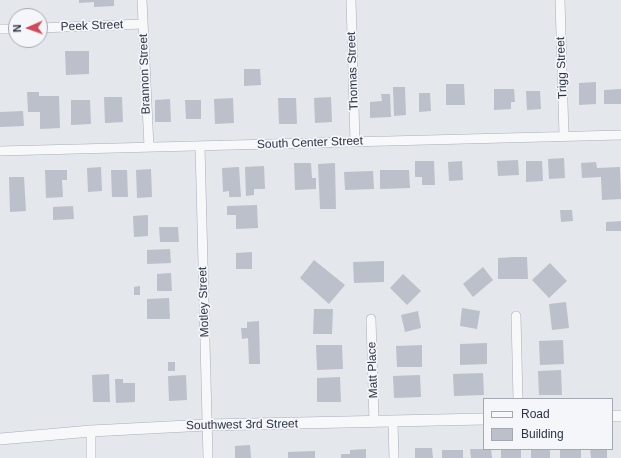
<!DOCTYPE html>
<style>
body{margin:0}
#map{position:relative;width:621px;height:458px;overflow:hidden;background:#e4e7ec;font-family:Helvetica,sans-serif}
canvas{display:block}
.legend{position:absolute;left:483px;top:398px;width:130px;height:52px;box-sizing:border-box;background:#f4f6f9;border:1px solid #a4a8b1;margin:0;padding:5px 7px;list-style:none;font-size:12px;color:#2b3445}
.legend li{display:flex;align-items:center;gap:8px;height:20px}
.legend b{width:20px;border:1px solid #a4a8b1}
.north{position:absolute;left:8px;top:8px;width:40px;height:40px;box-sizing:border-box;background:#f4f6f9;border:1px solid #a4a8b1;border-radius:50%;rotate:268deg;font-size:11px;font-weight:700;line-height:16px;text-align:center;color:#2b3445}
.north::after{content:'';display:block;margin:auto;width:14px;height:18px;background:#d1495b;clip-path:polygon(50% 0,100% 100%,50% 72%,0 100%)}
</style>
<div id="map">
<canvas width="621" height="458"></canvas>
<ul class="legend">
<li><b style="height:5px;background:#f7f8fa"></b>Road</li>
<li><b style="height:11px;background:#bbc0ca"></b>Building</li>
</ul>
<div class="north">N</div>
</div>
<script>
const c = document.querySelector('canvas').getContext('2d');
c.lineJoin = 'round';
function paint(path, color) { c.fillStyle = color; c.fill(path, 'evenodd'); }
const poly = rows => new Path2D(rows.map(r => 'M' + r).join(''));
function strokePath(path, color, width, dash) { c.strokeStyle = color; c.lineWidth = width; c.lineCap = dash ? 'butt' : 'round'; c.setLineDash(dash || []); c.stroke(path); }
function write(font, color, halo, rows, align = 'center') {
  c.font = font + ' Helvetica,sans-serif'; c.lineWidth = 3.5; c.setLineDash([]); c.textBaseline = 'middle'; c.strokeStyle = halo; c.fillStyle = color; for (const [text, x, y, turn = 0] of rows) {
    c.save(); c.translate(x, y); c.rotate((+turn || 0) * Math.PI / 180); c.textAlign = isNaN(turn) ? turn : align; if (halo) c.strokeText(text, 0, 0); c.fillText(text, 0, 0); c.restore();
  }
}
paint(poly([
 [79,0,114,0,114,6,94,7,94,2,79,3],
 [65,51,89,51,89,74,66,75],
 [244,69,260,69,261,85,244,86],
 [596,82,596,104,579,105,579,83],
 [446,84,464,84,465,105,446,105],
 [393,87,405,87,406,115,394,116],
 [494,89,514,89,515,102,511,102,511,109,494,110],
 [621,89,621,104,604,104,604,90],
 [526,91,540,91,541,109,527,110],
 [27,92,39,92,39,96,59,96,60,128,40,129,40,112,28,112],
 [419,93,430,93,431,111,419,112],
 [381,94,390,94,391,117,370,118,370,102,382,101],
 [104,97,122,97,123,122,105,123],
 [331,97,332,122,315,123,314,98],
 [233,98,234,123,215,124,214,99],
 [278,98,296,98,297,124,279,124],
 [170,99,171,122,155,122,155,100],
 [71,100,90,100,91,124,71,125],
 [185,100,201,100,201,119,186,119],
 [23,111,24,126,0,127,0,112],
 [564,158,565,178,549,179,548,159],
 [518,160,519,175,498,176,497,161],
 [415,161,434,161,435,185,422,185,422,177,415,177],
 [462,161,463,180,449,181,448,162],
 [526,161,542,161,543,181,526,182],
 [596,162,597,168,620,167,621,199,602,200,601,177,582,178,581,163],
 [294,163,311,163,312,178,316,178,316,189,295,190],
 [335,163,336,209,320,209,318,164],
 [264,166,265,189,254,189,254,195,246,196,245,167],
 [101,167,102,191,88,192,87,168],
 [239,167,241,197,229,197,229,191,223,192,222,168],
 [151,169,152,197,137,198,136,170],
 [45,170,67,170,67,180,62,180,63,197,46,198],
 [111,170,127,170,128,197,112,197],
 [380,170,409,170,410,188,380,189],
 [373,171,374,189,345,190,344,172],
 [9,177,24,177,26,211,10,212],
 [257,205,258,228,236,229,236,215,227,215,227,206],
 [73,206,74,219,53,220,53,207],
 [560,210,572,210,573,221,561,222],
 [148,215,148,236,134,237,133,216],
 [621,221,621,231,606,231,606,222],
 [159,227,178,227,179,242,160,242],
 [170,249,171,263,147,264,147,250],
 [252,252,252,269,236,269,236,253],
 [514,257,527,257,528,279,498,279,498,258],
 [314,260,345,285,329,304,300,278],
 [384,261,384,282,354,283,353,262],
 [550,263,567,281,549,298,532,280],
 [483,267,493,280,473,297,463,284],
 [171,273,172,291,157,291,157,274],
 [403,274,421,291,407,305,390,288],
 [140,286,140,295,134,295,134,287],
 [169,298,170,319,147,319,147,299],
 [566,302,569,328,552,330,549,304],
 [462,308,480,311,477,329,460,326],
 [314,309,333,309,332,334,313,334],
 [418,311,421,328,405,332,401,315],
 [259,321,260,364,249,364,248,338,242,339,241,328,247,328,247,322],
 [563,340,564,364,540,365,539,341],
 [487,343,487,364,460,365,460,344],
 [316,345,342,345,343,369,317,370],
 [422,345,422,367,397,367,396,346],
 [168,362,175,362,175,371,168,371],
 [561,370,562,395,539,395,538,371],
 [483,373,484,395,454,396,453,374],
 [109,374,110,402,93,402,92,375],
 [186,375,187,400,169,401,168,376],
 [420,375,421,397,394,398,393,376],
 [340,377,341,402,317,402,317,378],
 [115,379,123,379,123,383,135,383,135,402,116,403],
 [250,445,251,458,235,458,235,446],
 [415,448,432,448,433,458,415,458],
 [366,449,366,458,341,458,341,454,350,454,350,450],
 [470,449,491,449,492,458,471,458],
 [501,449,521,449,521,458,501,458],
 [531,449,550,449,550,458,531,458],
 [560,449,581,449,581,458,560,458],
 [590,449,607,449,607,458,591,458],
 [442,450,463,450,463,458,442,458],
 [315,451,315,458,288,458,288,452]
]), '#bbc0ca');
const minor = poly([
 [142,0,149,147],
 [351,0,355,142],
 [560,0,564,136],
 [40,28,143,24],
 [0,29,16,29],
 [200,146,208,458],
 [0,151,621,135],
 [516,316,518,399],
 [371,319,374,422],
 [393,422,394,458],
 [91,431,91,458]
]);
const tertiary = poly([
 [612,416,621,416],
 [0,439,91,431,207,425,484,419]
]);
strokePath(minor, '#a9aeb7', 10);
strokePath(tertiary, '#a9aeb7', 12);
strokePath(minor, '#f7f8fa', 9);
strokePath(tertiary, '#f7f8fa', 11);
write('12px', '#2b3445', '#f4f6f9', [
 ["Peek Street",92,26,-2],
 ["Trigg Street",562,68,-92],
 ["Thomas Street",353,71,-92],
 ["Brannon Street",145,74,-92],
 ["South Center Street",310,143,-2],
 ["Motley Street",204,302,-92],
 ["Matt Place",373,370,-92],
 ["Southwest 3rd Street",242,425,-1]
]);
</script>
